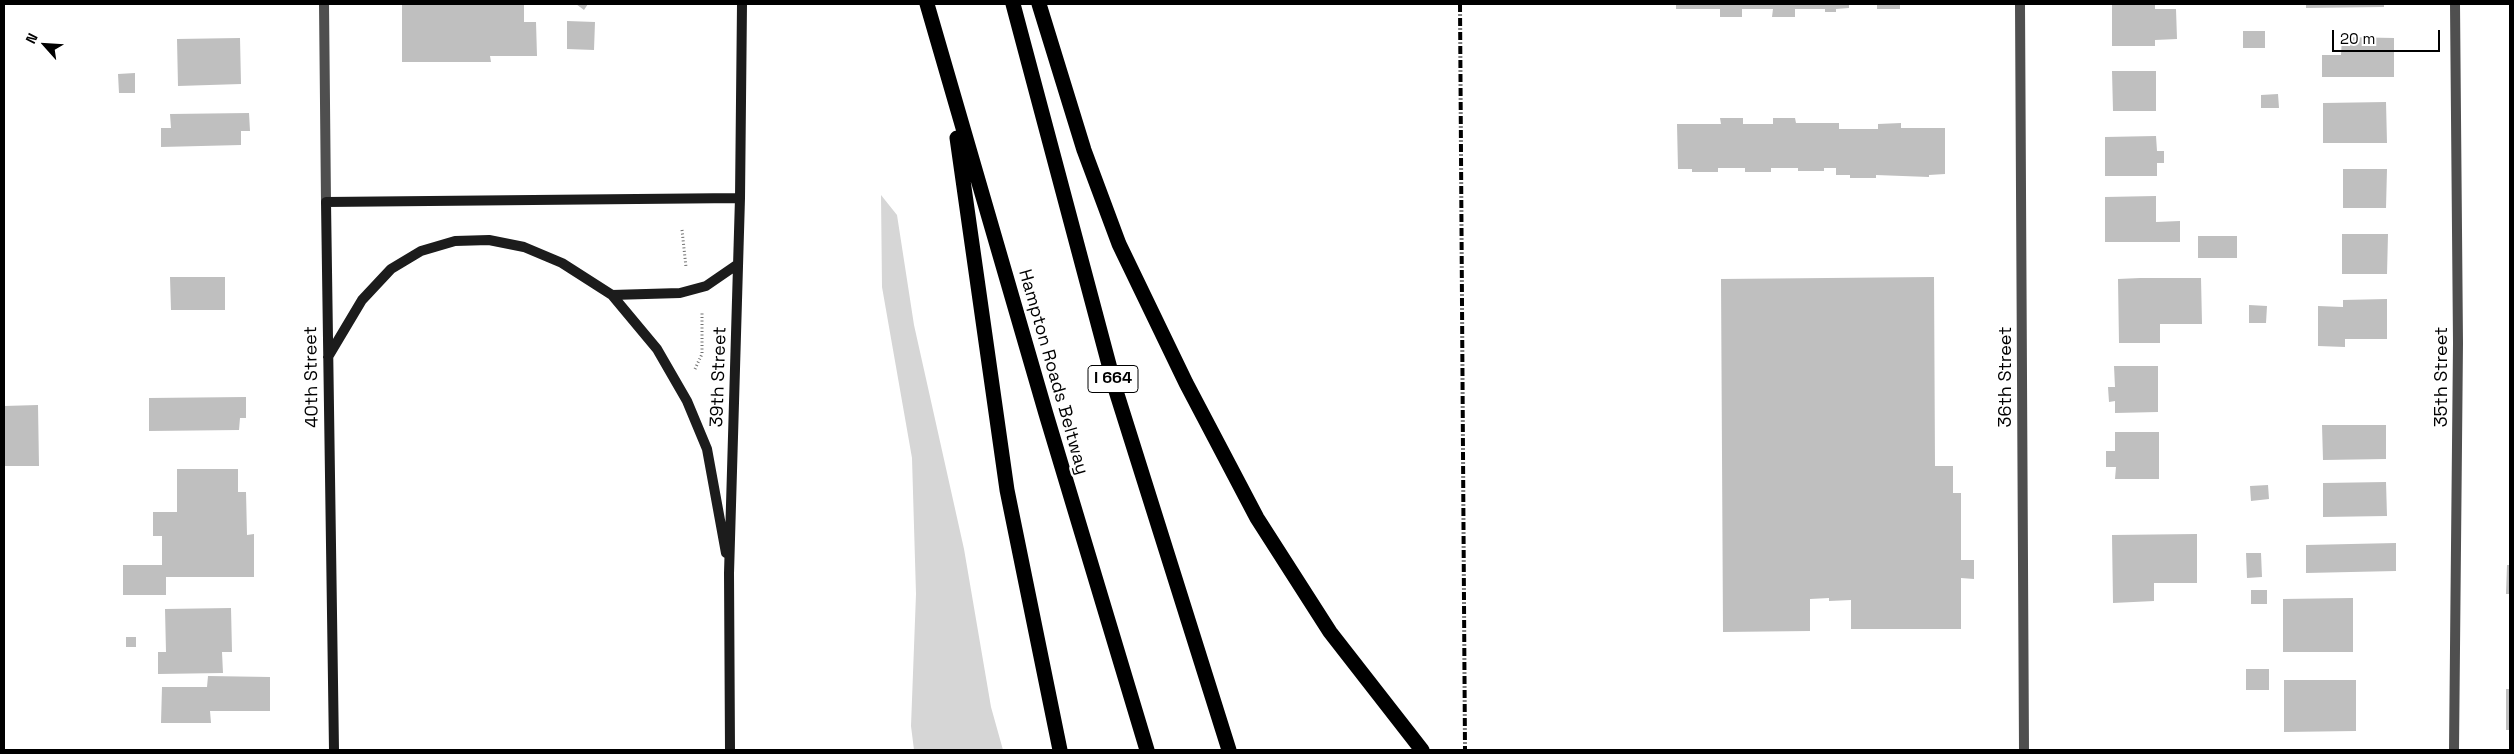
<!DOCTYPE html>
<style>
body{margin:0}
#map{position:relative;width:2514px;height:754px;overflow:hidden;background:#fff;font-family:"Space Grotesk",sans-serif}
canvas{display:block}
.frame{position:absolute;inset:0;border:5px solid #000;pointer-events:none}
.north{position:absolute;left:20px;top:20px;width:50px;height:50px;-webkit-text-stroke:4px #fff;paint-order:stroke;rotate:296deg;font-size:14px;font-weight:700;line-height:20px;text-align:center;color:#000}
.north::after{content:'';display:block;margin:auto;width:18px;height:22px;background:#000;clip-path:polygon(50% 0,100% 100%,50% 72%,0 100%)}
.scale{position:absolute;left:2332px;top:30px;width:108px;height:22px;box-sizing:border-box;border:2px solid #000;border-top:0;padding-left:6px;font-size:15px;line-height:18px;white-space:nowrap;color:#000;-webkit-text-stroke:4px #fff;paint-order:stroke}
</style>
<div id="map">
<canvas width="2514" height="754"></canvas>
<div class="frame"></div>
<div class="north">N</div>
<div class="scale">20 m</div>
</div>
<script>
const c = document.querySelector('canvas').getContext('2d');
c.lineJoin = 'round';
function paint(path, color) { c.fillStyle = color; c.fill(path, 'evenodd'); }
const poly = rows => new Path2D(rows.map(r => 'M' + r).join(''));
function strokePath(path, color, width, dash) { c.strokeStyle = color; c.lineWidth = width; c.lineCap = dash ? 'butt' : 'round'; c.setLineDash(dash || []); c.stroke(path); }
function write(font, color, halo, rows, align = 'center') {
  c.font = font + ' "Space Grotesk",sans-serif'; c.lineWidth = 5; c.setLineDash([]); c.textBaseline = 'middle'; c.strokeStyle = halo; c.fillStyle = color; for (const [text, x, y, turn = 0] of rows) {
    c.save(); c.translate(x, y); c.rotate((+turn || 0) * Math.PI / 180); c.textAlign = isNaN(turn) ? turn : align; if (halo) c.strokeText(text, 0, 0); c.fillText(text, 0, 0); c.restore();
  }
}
paint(poly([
 [881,195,897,215,914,325,964,549,991,707,1003,750,914,750,911,726,916,594,912,458,882,287]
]), '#d6d6d6');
paint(poly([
 [402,4,524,4,524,22,536,22,537,56,490,56,491,62,402,62],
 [576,4,588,4,584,10],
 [1676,4,1849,4,1849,8,1836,9,1836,12,1825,12,1825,9,1795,9,1795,17,1772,17,1773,9,1742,9,1742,17,1720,17,1720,9,1676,9],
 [1877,4,1900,4,1900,9,1877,9],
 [2306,4,2384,4,2384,7,2306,8],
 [2112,5,2155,5,2155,9,2176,9,2177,39,2155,40,2155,46,2112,46],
 [567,21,595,22,594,50,567,49],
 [2243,31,2265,31,2265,48,2243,48],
 [2342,37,2394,38,2394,77,2322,77,2322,55,2341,55],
 [240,38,241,84,178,86,177,39],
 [2112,71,2156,71,2156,111,2113,111],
 [135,73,135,93,119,93,118,74],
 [2278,94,2279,108,2261,108,2261,95],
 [2386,102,2387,143,2323,143,2323,103],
 [249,113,250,131,241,131,241,145,161,147,161,128,171,128,170,114],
 [1720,118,1743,118,1743,124,1773,124,1773,118,1795,118,1796,123,1839,123,1839,129,1878,129,1878,124,1901,123,1901,128,1945,128,1945,174,1929,175,1929,177,1876,175,1876,178,1850,178,1850,175,1836,175,1836,168,1824,168,1824,171,1798,171,1798,168,1771,168,1771,172,1745,172,1745,168,1718,168,1718,172,1692,172,1692,169,1678,169,1677,124,1721,124],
 [2156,136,2157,151,2164,151,2164,163,2157,163,2157,176,2105,176,2105,137],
 [2343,169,2387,169,2386,208,2343,208],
 [2156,196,2156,222,2180,221,2180,242,2105,242,2105,197],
 [2342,234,2388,234,2387,274,2342,274],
 [2198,236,2237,236,2237,258,2198,258],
 [170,277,225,277,225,310,171,310],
 [1934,277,1935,466,1953,466,1953,493,1961,493,1961,560,1974,560,1974,579,1961,578,1961,629,1851,629,1851,600,1829,601,1829,598,1810,599,1810,631,1723,632,1721,279],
 [2140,278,2201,278,2202,324,2160,324,2160,343,2119,343,2118,279],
 [2387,299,2387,339,2345,339,2345,347,2318,346,2318,306,2343,307,2343,300],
 [2249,305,2267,306,2266,323,2249,323],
 [2114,366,2158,366,2158,412,2115,413,2115,401,2109,402,2108,387,2115,387],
 [246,397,246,418,240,418,239,430,149,431,149,398],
 [38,405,39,466,4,466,4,406],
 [2322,425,2386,425,2386,459,2323,460],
 [2115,432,2159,432,2159,479,2115,479,2116,467,2106,467,2106,451,2115,451],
 [177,469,238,469,238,492,246,492,247,535,254,534,254,577,166,577,166,595,123,595,123,565,162,565,162,536,153,536,153,512,177,512],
 [2386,482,2387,516,2323,517,2323,483],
 [2268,485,2269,499,2251,501,2250,486],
 [2197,534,2197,583,2154,583,2154,601,2113,603,2112,535],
 [2396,543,2396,571,2306,573,2306,545],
 [2246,553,2261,553,2262,577,2247,578],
 [2507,565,2510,565,2510,594,2506,594],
 [2251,590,2267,590,2267,604,2251,604],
 [2353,598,2353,652,2283,652,2283,599],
 [231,608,232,652,222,652,223,673,158,674,158,652,166,652,165,609],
 [126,637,136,637,136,647,126,647],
 [2246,669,2269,669,2269,690,2246,690],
 [208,676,270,677,270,711,210,711,211,723,161,723,162,687,207,687],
 [2284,680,2356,680,2356,731,2284,732],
 [2506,689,2510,689,2510,730,2506,730]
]), '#bfbfbf');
strokePath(poly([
 [682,230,686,267],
 [695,369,702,354,702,311]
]), '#717171', 3, [1, 2.5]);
strokePath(poly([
 [324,4,326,202]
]), '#4f4f4f', 10);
strokePath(poly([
 [2020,4,2024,750],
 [2454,750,2458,343,2455,4]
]), '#4f4f4f', 10);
strokePath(poly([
 [612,295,680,293,706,286,738,264],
 [328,357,362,300,391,269,421,251,455,241,489,240,524,247,562,263,612,295,657,349,687,401,707,449,726,553],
 [334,750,326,202,740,198],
 [730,750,729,573,740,198,742,4]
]), '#1c1c1c', 10);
strokePath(poly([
 [927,4,1046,414,1147,750],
 [1013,4,1116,391,1229,750],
 [1039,4,1084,150,1119,244,1186,383,1257,518,1330,632,1422,750],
 [957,138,1007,490,1060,750]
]), '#000', 15);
strokePath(poly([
 [1460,4,1465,750]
]), '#000', 4, [8, 2.5, 1, 2.5]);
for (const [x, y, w] of [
 [1113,379,50]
]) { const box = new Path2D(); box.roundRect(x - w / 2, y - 13.5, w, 27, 4); c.fillStyle = '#fff'; c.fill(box); strokePath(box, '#000', 1); }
write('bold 16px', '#000', null, [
 ["I 664",1113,379]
]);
write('18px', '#000', '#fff', [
 ["Hampton Roads Beltway",1053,372,74],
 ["40th Street",312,377,-91],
 ["39th Street",719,377,-88],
 ["36th Street",2006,377,-90],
 ["35th Street",2442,377,-90]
]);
</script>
